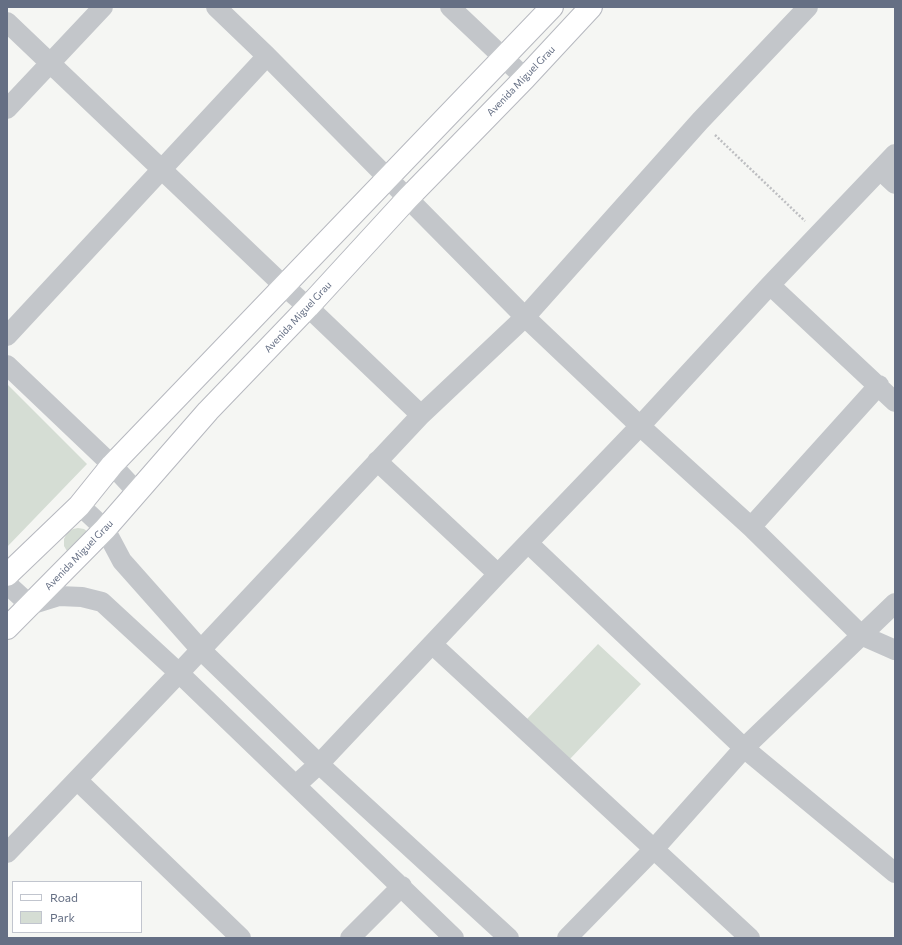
<!DOCTYPE html>
<style>
body{margin:0}
#map{position:relative;width:902px;height:945px;overflow:hidden;background:#f5f6f3;font-family:Commissioner,sans-serif}
canvas{display:block}
.frame{position:absolute;inset:0;border:8px solid #656f84;pointer-events:none}
.legend{position:absolute;left:12px;top:881px;width:130px;height:52px;box-sizing:border-box;background:#fff;border:1px solid #c1c5ce;margin:0;padding:5px 7px;list-style:none;font-size:12px;color:#656f84}
.legend li{display:flex;align-items:center;gap:8px;height:20px}
.legend b{width:20px;border:1px solid #c1c5ce}
</style>
<div id="map">
<canvas width="902" height="945"></canvas>
<div class="frame"></div>
<ul class="legend">
<li><b style="height:5px;background:#fff"></b>Road</li>
<li><b style="height:11px;background:#d5ddd4"></b>Park</li>
</ul>
</div>
<script>
const c = document.querySelector('canvas').getContext('2d');
c.lineJoin = 'round';
function paint(path, color) { c.fillStyle = color; c.fill(path, 'evenodd'); }
const poly = rows => new Path2D(rows.map(r => 'M' + r).join(''));
function strokePath(path, color, width, dash) { c.strokeStyle = color; c.lineWidth = width; c.lineCap = dash ? 'butt' : 'round'; c.setLineDash(dash || []); c.stroke(path); }
function write(font, color, halo, rows, align = 'center') {
  c.font = font + ' Commissioner,sans-serif'; c.lineWidth = 4; c.setLineDash([]); c.textBaseline = 'middle'; c.strokeStyle = halo; c.fillStyle = color; for (const [text, x, y, turn = 0] of rows) {
    c.save(); c.translate(x, y); c.rotate((+turn || 0) * Math.PI / 180); c.textAlign = isNaN(turn) ? turn : align; if (halo) c.strokeText(text, 0, 0); c.fillText(text, 0, 0); c.restore();
  }
}
paint(poly([
 [7,384,87,464,7,547],
 [78,528,84,529,88,532,70,554,67,551,64,546,64,539,67,533,73,529],
 [598,644,641,684,570,759,527,719]
]), '#d5ddd4');
const secondary = poly([
 [7,575,79,506,112,465,552,7],
 [7,628,105,529,208,411,308,307,408,198,525,78,591,7]
]);
strokePath(secondary, '#b6b8bf', 24);
strokePath(poly([
 [715,135,805,221]
]), '#bdbec1', 2.5, [2, 2]);
strokePath(poly([
 [216,7,267,56,525,317,640,426,751,527,861,635,895,650],
 [450,7,525,78],
 [7,22,284,286,308,307,421,415],
 [7,109,103,7],
 [880,170,895,184],
 [770,285,895,402],
 [7,336,267,56],
 [7,365,112,465,137,492],
 [377,461,498,574],
 [79,506,89,514,105,529,122,561,201,650,319,764,509,938],
 [751,527,879,385],
 [528,543,744,748,895,873],
 [7,584,30,605,59,596,82,597,102,602,179,673,454,938],
 [432,644,750,938],
 [77,780,241,938],
 [296,785,319,764,498,574,640,426,770,285,895,154],
 [7,853,179,673,421,415,525,317,700,121,808,7],
 [350,938,402,886],
 [567,938,654,849,744,748,895,603]
]), '#c3c6ca', 20);
strokePath(secondary, '#fff', 22);
write('10px', '#656f84', '#fff', [
 ["Avenida Miguel Grau",521,81,-46],
 ["Avenida Miguel Grau",298,317,-47],
 ["Avenida Miguel Grau",79,555,-46]
]);
</script>
